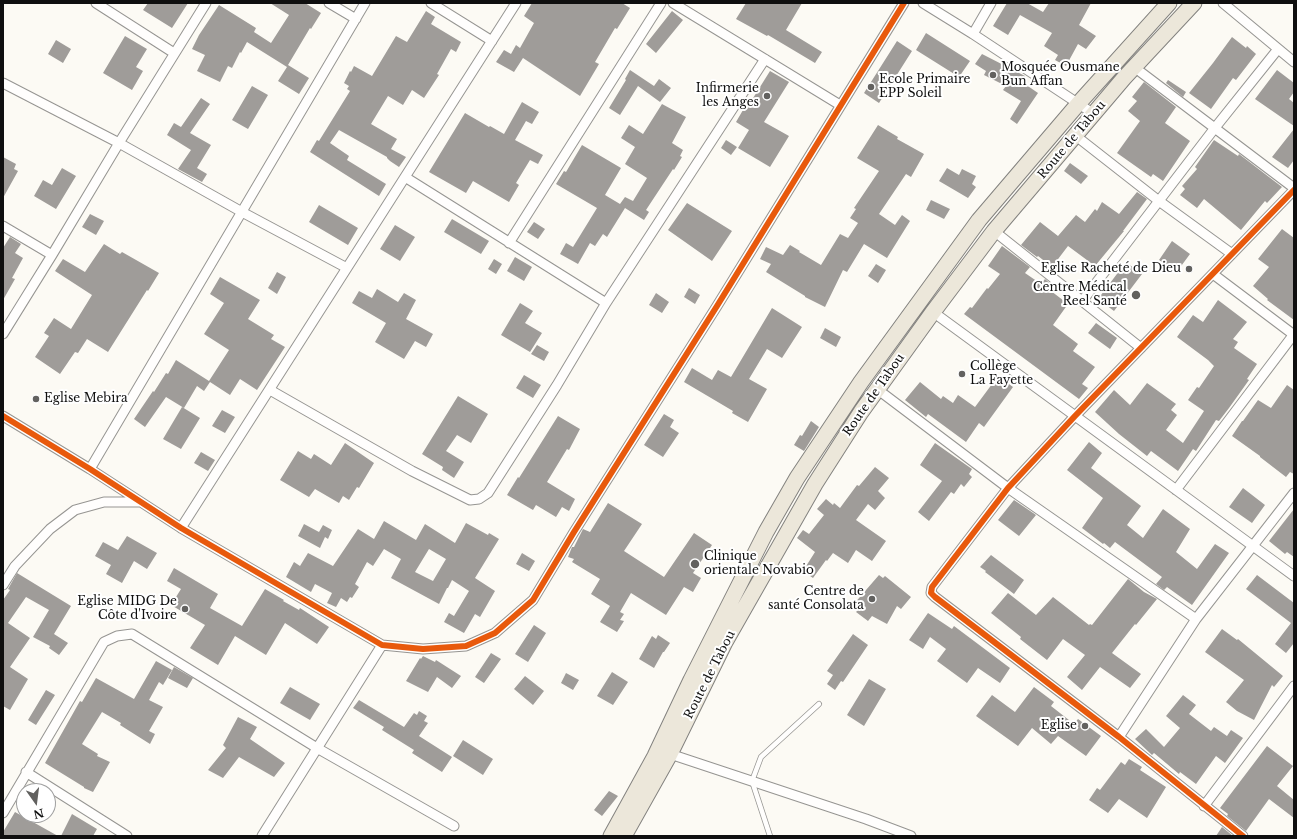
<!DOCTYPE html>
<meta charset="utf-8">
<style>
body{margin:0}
#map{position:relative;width:1297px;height:839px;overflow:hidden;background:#fcfaf4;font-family:"Libre Baskerville",serif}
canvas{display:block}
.frame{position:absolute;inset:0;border:4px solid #0f0f0f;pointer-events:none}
.north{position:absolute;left:16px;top:783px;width:40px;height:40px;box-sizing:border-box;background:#fff;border:1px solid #9f9f9f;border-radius:50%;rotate:166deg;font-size:11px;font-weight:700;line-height:16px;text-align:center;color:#0f0f0f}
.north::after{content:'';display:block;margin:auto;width:14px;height:18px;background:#62615f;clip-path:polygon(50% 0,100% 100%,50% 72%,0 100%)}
</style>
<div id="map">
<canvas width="1297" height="839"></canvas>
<div class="frame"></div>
<div class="north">N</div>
</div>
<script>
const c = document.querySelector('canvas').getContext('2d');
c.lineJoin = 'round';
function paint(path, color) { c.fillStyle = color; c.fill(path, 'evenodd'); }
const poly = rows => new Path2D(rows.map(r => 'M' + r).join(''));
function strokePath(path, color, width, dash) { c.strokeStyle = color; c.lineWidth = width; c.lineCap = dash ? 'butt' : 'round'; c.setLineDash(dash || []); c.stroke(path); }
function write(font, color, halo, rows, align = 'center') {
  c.font = font + ' "Libre Baskerville",serif'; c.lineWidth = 4; c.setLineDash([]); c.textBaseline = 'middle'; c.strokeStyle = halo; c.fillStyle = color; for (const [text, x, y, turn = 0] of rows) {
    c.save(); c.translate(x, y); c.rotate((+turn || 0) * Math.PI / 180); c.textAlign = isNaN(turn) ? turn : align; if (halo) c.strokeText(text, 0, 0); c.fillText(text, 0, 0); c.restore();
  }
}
paint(poly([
 [148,3,188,3,172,28,143,10],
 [270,3,305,3,321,13,311,29,310,28,288,65,309,78,299,94,278,81,287,67,247,42,241,53,240,52,232,68,228,66,220,82,197,71,205,55,192,49,199,35,219,5,256,28,254,32,271,43,289,15],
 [532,3,622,3,630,8,617,29,615,28,595,62,599,64,580,96,523,58,514,72,496,62,504,50,511,54,516,45,520,48,534,23,524,16],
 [746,3,802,3,786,30,822,52,815,63,768,35,767,36,736,19],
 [1007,3,1027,3,1043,12,1049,3,1091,3,1079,25,1096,36,1086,49,1078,44,1066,66,1055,60,1058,55,1044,46,1052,33,1020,15,1008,35,993,26],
 [426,11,435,17,431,24,461,42,456,52,451,49,437,74,439,75,424,98,412,90,403,105,388,96,371,124,397,139,391,149,406,157,399,167,390,161,387,158,387,157,339,130,330,143,349,156,347,160,386,184,379,196,310,152,317,140,319,141,350,91,347,89,349,86,344,83,350,71,351,72,354,66,372,76,396,36,407,42],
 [672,11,683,20,656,53,646,44],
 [926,33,970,61,959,77,916,50],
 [125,36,147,49,136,67,143,71,132,90,103,73],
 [1232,37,1246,48,1247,46,1256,54,1236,80,1233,78,1211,109,1189,93,1213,63],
 [56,40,71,49,63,63,48,54],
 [897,41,912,51,879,103,864,93],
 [982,54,1025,76,1022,82,1038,93,1017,124,1010,119,1021,101,1003,90,1006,86,984,75,986,71,975,64],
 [630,70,654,86,659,79,671,88,660,102,638,86,620,115,609,108,626,80,625,79],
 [1277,70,1294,83,1294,92,1289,99,1294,103,1294,126,1255,99],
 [770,71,789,82,764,122,789,136,770,167,738,148,749,130,736,122,743,110,745,111],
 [1168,80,1186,92,1183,97,1166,83],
 [1144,82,1176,107,1165,123,1190,141,1163,181,1153,174,1151,177,1117,153,1140,121,1128,111,1137,101,1132,97],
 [252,86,268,95,248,129,232,120],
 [201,98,210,104,190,133,211,145,197,168,207,174,202,182,178,169,191,150,167,135,174,123,181,127],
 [522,102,539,112,532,124,526,121,515,140,543,155,538,164,530,160,516,183,519,185,509,202,473,181,466,193,429,172,465,113,489,127,490,126,504,134],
 [662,104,686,117,672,143,683,150,680,156,682,157,674,170,673,169,646,210,649,212,644,220,625,208,607,237,603,234,595,246,590,243,578,264,560,254,566,243,573,247,597,208,556,184,564,171,566,172,582,145,621,168,605,195,620,204,625,197,633,201,647,178,625,164,635,147,621,138,629,125,643,134],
 [878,125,898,137,897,139,924,154,911,177,906,174,879,214,895,225,902,215,910,221,887,258,864,244,847,272,843,270,825,307,805,297,805,296,766,272,771,264,760,259,766,247,783,255,790,245,800,251,799,252,821,265,840,234,848,238,858,223,850,218,856,209,854,208,879,171,857,158],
 [1294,129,1294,160,1288,168,1272,157],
 [726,140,737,147,731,155,721,148],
 [1214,140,1238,156,1239,154,1282,187,1267,203,1265,201,1241,230,1204,199,1197,208,1180,195,1185,189,1182,186,1197,169,1195,167],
 [3,157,16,164,14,169,18,171,3,198],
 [1070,163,1088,176,1081,184,1064,171],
 [62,168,76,176,56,209,34,196,43,180,52,185],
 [947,168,959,175,962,169,976,176,972,184,976,187,968,198,939,181],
 [1137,192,1147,199,1123,231,1124,231,1095,266,1068,246,1052,267,1038,256,1037,257,1021,245,1040,222,1058,236,1076,215,1085,222,1095,209,1097,211,1102,202,1119,214],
 [931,200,950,209,944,219,926,210],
 [687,203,732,231,712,261,668,230],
 [319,205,358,228,348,245,309,222],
 [90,214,104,221,96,235,82,227],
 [452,219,489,241,481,254,444,232],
 [534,222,545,229,538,239,527,232],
 [395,225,415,237,400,261,380,249],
 [1282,229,1294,238,1294,320,1267,300,1268,299,1253,286,1269,267,1258,259],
 [10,237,21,244,15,253,23,258,12,278,15,279,3,300,3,248],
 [1172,241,1190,254,1176,273,1159,260],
 [104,244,120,254,122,252,159,273,148,291,147,290,108,352,87,339,78,353,75,352,60,374,35,357,49,336,44,333,54,318,71,329,92,295,55,271,63,259,85,272],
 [1002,246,1030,267,1025,273,1041,284,1045,279,1054,287,1051,291,1068,304,1053,325,1078,344,1073,351,1095,367,1082,384,1088,388,1079,399,964,314,970,307,972,308,987,288,988,289,1000,274,988,266],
 [515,257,532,267,524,281,507,271],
 [494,259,502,264,496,274,488,269],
 [1126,262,1142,274,1114,311,1098,299],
 [876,264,886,270,878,283,868,276],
 [277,272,286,277,277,294,268,288],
 [220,277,260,300,248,319,274,335,271,339,285,347,257,390,240,379,230,395,210,382,204,391,197,386,184,408,166,397,145,427,134,419,153,391,154,392,166,373,168,374,176,360,209,381,229,350,204,334,224,303,210,294],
 [689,288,700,295,695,304,684,297],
 [377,289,398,302,404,293,416,300,406,319,433,334,426,347,415,341,404,359,375,342,386,323,352,303,359,291,372,298],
 [656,293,669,302,662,313,649,305],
 [1218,300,1247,322,1233,339,1238,342,1234,348,1257,364,1247,379,1249,380,1229,408,1219,421,1216,420,1196,451,1193,449,1178,471,1151,451,1147,456,1119,434,1095,412,1114,390,1130,405,1147,383,1176,404,1171,410,1177,415,1166,430,1183,443,1204,411,1188,400,1197,387,1199,388,1214,366,1208,360,1177,337,1193,315,1203,322],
 [520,303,533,311,525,323,542,333,530,352,501,335],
 [772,308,802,327,782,358,767,349,749,379,767,389,748,422,732,413,733,411,684,382,692,368,712,380,718,370,731,377],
 [1096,323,1117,338,1110,349,1088,333],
 [825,328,841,337,836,347,820,338],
 [537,345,549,352,544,361,531,354],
 [524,375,541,385,533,398,516,388],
 [998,376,1013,387,984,427,979,423,966,442,928,414,926,417,905,400,920,382,941,399,943,396,953,403,958,395,975,407],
 [1287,385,1294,390,1294,474,1290,472,1286,477,1260,457,1260,456,1232,436,1242,421,1243,421,1258,400,1271,408],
 [458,396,488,414,471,443,457,435,446,451,464,462,454,478,442,470,443,467,422,454],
 [182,407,200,418,181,449,163,439],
 [222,410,235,417,225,433,212,426],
 [664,414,674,420,670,427,679,433,663,457,644,445],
 [558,416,580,429,569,450,567,449,547,482,575,499,569,511,562,507,556,517,536,505,533,510,507,495,518,477,519,478],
 [811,421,819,427,804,451,794,445,800,435,802,436],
 [1089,442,1102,453,1091,468,1141,506,1127,525,1143,538,1163,509,1190,529,1176,552,1197,569,1215,544,1229,553,1192,605,1167,587,1164,590,1156,584,1162,577,1115,542,1110,548,1104,543,1103,544,1082,528,1103,498,1067,470],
 [345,443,374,463,359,488,357,487,349,500,343,496,339,503,315,489,309,497,280,480,298,451,311,459,314,454,331,465],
 [935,443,972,469,969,474,972,477,964,487,961,484,954,494,951,492,929,521,918,512,942,481,920,465],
 [201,452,215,460,208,471,194,463],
 [875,467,889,478,878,491,885,498,875,510,868,504,856,520,886,541,872,561,856,550,848,563,833,553,827,561,826,560,813,578,803,571,815,552,797,538,803,530,809,534,824,515,817,509,826,499,833,505,834,503,840,508,857,485,859,486],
 [1243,488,1265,505,1252,523,1229,507],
 [1014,500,1036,515,1019,536,998,520],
 [608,503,642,524,624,551,664,577,694,533,712,545,693,573,701,578,693,592,684,587,666,615,631,593,620,612,624,614,620,620,624,621,617,632,600,622,610,606,591,594,600,579,572,562,574,559,568,557,572,547,574,547,583,529,590,532],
 [1294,509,1294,557,1287,552,1285,554,1269,541],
 [384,521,416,540,425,524,455,543,466,523,488,535,489,533,499,539,475,578,495,591,480,617,475,614,464,633,444,622,449,613,454,616,469,591,452,580,448,588,447,588,439,604,391,578,401,559,384,549,373,566,367,562,355,584,359,587,352,598,350,597,347,602,341,598,336,607,327,603,332,593,315,584,311,592,286,577,294,562,300,566,308,553,333,566,358,529,374,539],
 [429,549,446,559,433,581,415,572],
 [304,524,319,532,323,525,332,530,328,539,325,537,320,548,298,536],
 [127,536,157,553,147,569,134,561,122,583,106,574,111,565,95,556,103,542,118,550],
 [522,553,535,561,529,571,516,564],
 [991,555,1024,580,1014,594,985,572,986,571,980,567],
 [174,568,218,594,210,608,242,626,265,589,284,600,283,601,299,610,300,608,329,627,317,644,285,623,266,655,235,636,218,665,190,648,205,625,171,605,181,589,167,581],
 [17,573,71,606,54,634,68,643,59,655,49,648,50,646,33,637,49,610,26,597,8,623,30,638,10,667,28,679,10,710,3,706,3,600,10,590,8,589],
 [879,575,883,578,885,576,911,597,901,609,897,606,887,624,872,616,868,621,856,612,858,610,853,605],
 [1257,575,1294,603,1294,643,1286,653,1275,644,1291,623,1246,589],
 [1128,579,1144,592,1157,599,1136,625,1135,624,1112,653,1141,674,1130,688,1100,667,1082,690,1067,677,1085,655,1063,639,1047,660,1020,639,1021,637,991,613,1008,593,1036,615,1053,597,1089,625,1090,624,1092,625],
 [928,613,952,629,954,626,1010,668,1000,683,978,668,967,683,937,661,946,649,930,637,923,649,909,640],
 [534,625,546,633,528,662,515,654],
 [1222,629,1237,640,1238,639,1283,676,1274,687,1272,685,1254,720,1237,711,1226,702,1244,680,1205,652],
 [853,634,868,645,843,682,841,681,835,690,827,684,833,675,827,671],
 [658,635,670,643,664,652,663,652,654,668,639,659,652,636,656,639],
 [491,653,501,659,484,683,475,677],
 [423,656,435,662,436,660,461,676,452,688,437,677,428,692,406,681,420,658,421,659],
 [156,661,172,670,163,685,159,682,149,700,163,707,149,731,155,734,150,744,120,725,121,723,102,712,82,744,98,754,97,756,110,762,93,792,84,788,84,787,45,763,80,701,82,702,96,678,134,699],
 [174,667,193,678,187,688,168,678],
 [612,672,628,682,613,705,597,696],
 [566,673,579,680,573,690,561,683],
 [525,676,544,691,533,705,514,689],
 [869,679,886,689,864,726,847,715],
 [290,687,320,704,310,720,280,703],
 [1034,687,1054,702,1051,706,1074,724,1078,719,1101,736,1086,756,1058,736,1051,744,1032,728,1018,746,976,716,992,695,1015,712],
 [46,690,55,695,36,725,28,720],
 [1183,695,1196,705,1189,714,1211,731,1214,727,1227,736,1231,730,1243,738,1225,763,1216,756,1196,784,1180,772,1179,774,1154,753,1152,755,1135,739,1146,729,1164,747,1180,728,1166,716],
 [359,700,404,727,414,713,417,715,419,711,427,716,424,721,428,723,419,736,452,757,442,772,412,753,414,750,382,730,384,727,353,708],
 [238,717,257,727,250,739,285,763,274,777,239,757,223,778,208,770,226,748,223,745],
 [463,740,493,759,483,775,453,756],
 [1267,746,1293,766,1277,786,1294,800,1294,818,1269,799,1246,831,1227,816,1228,814,1220,808],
 [1129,759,1142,767,1140,770,1166,787,1147,818,1119,799,1108,813,1089,800,1097,788,1100,790,1121,762,1125,765],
 [609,791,618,796,602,816,594,810],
 [15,812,58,836,3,836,3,832],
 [72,814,97,829,93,836,61,836],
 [1222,827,1233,836,1216,836]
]), '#9f9c99');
const service = poly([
 [770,836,752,781,761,757,819,704]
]);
const minor = poly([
 [96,3,174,53],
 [329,3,356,19],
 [431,3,492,41],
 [673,3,840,105],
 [923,3,973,34,1094,114],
 [1223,3,1294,62],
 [973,34,991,3],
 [1134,67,1294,188],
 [3,83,119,143,242,212,347,268],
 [1076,136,1159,201,1232,254],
 [405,177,606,303],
 [3,226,52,255],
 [994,231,1141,348],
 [509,243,661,3],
 [1213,274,1294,335],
 [1083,300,1214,129,1278,49],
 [933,312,1294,576],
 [3,334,52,255,119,143,206,3],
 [877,389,1008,488,1196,619],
 [270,390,412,471,470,500,479,499,488,493,557,385,606,303,765,59],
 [3,416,90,469,181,528,382,645,423,649,466,646,495,633,533,600,574,532,717,306,904,3],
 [90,469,365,3],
 [1176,490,1294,334],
 [181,528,516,3],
 [3,585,15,566,50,529,75,510,104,502,140,502],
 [1119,737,1196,619,1294,493],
 [670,754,866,819,911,836],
 [26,772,127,836],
 [1204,806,1294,686],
 [3,813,104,642,117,636,132,634,317,748,454,826],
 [262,836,382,645],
 [1243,836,1119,737,935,597,931,593,932,587,1008,488,1075,416,1294,190]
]);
const primary = poly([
 [611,836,655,756,691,680,766,532,797,478,861,382,979,220,1078,104,1169,3],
 [624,836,670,754,725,642,815,484,861,412,933,312,994,231,1124,78,1194,3]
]);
strokePath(service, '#969592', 6);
strokePath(minor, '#969592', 11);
strokePath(primary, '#83827f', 17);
strokePath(service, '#fffefd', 4.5);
strokePath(minor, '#fffefd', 9);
strokePath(primary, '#ece7da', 15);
strokePath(poly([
 [3,416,90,469,181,528,382,645,423,649,466,646,495,633,533,600,574,532,717,306,904,3],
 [1243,836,1119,737,935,597,931,593,932,587,1008,488,1075,416,1294,190]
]), '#e8590c', 6);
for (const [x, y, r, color] of [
 [993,75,4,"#62615f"],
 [871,87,4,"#62615f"],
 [767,96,4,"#62615f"],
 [1189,269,4,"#62615f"],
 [1136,295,5,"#62615f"],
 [962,374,4,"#62615f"],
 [36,399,4,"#62615f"],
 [695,564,5,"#62615f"],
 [872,599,4,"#62615f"],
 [185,609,4,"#62615f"],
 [1085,726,4,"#62615f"]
]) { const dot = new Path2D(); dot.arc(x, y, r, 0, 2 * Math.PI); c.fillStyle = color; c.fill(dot); strokePath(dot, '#fff', 1.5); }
write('12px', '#0f0f0f', '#fff', [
 ["Mosquée Ousmane",1001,68,"left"],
 ["Bun Affan",1001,82,"left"],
 ["Ecole Primaire",879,80,"left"],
 ["EPP Soleil",879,94,"left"],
 ["Infirmerie",759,89],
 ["les Anges",759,103],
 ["Eglise Racheté de Dieu",1181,269],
 ["Centre Médical",1127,288],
 ["Reel Santé",1127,302],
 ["Collège",970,367,"left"],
 ["La Fayette",970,381,"left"],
 ["Eglise Mebira",44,399,"left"],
 ["Clinique",704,557,"left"],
 ["orientale Novabio",704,571,"left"],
 ["Centre de",864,592],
 ["santé Consolata",864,606],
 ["Eglise MIDG De",177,602],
 ["Côte d'Ivoire",177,616],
 ["Eglise",1077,726]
], 'right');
write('12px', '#0f0f0f', '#fff', [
 ["Route de Tabou",1072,140,-50],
 ["Route de Tabou",874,395,-55],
 ["Route de Tabou",710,675,-63]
]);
</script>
